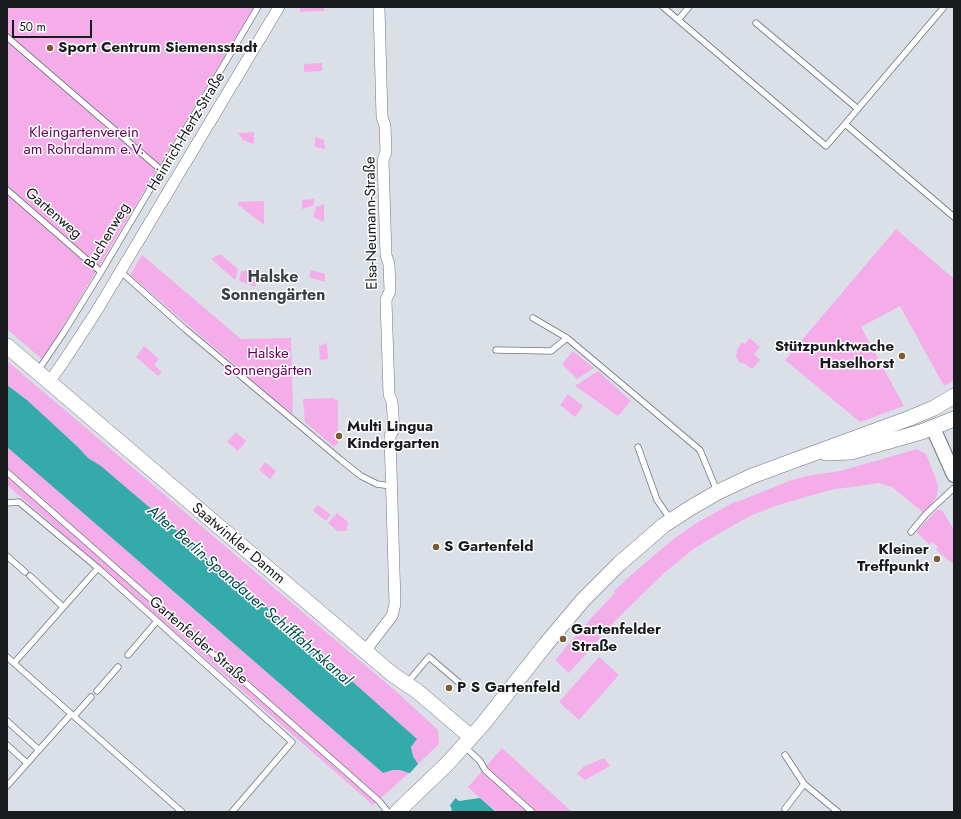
<!DOCTYPE html>
<meta charset="utf-8">
<style>
body{margin:0}
#map{position:relative;width:961px;height:819px;overflow:hidden;background:#dbdfe8;font-family:Jost,sans-serif}
canvas{display:block}
.frame{position:absolute;inset:0;border:8px solid #191b1e;pointer-events:none}
.scale{position:absolute;left:12px;top:20px;width:80px;height:18px;box-sizing:border-box;border:2px solid #191b1e;border-top:0;padding-left:5px;font-size:12px;line-height:14px;white-space:nowrap;color:#191b1e;-webkit-text-stroke:3px #fff;paint-order:stroke}
</style>
<div id="map">
<canvas width="961" height="819"></canvas>
<div class="frame"></div>
<div class="scale">50 m</div>
</div>
<script>
const c = document.querySelector('canvas').getContext('2d');
c.lineJoin = 'round';
function paint(path, color) { c.fillStyle = color; c.fill(path, 'evenodd'); }
const poly = rows => new Path2D(rows.map(r => 'M' + r).join(''));
function strokePath(path, color, width, dash) { c.strokeStyle = color; c.lineWidth = width; c.lineCap = dash ? 'butt' : 'round'; c.setLineDash(dash || []); c.stroke(path); }
function write(font, color, halo, rows, align = 'center') {
  c.font = font + ' Jost,sans-serif'; c.lineWidth = 3; c.setLineDash([]); c.textBaseline = 'middle'; c.strokeStyle = halo; c.fillStyle = color; for (const [text, x, y, turn = 0] of rows) {
    c.save(); c.translate(x, y); c.rotate((+turn || 0) * Math.PI / 180); c.textAlign = isNaN(turn) ? turn : align; if (halo) c.strokeText(text, 0, 0); c.fillText(text, 0, 0); c.restore();
  }
}
paint(poly([
 [7,7,254,7,43,360,7,329],
 [301,7,324,7,324,11,299,12],
 [322,63,322,71,304,72,304,64],
 [254,132,254,144,243,140,238,133],
 [315,137,324,140,325,149,315,147],
 [314,199,314,205,302,209,302,200],
 [264,201,264,225,237,204,239,202],
 [324,204,324,222,313,217,316,207],
 [896,229,954,279,954,380,944,386,900,306,861,327,904,406,860,422,785,360],
 [220,254,238,269,235,280,211,259],
 [142,255,241,339,291,338,293,414,284,407,283,408,237,369,238,368,130,275],
 [255,270,256,287,239,281,241,271],
 [311,270,325,274,325,282,309,277],
 [750,338,760,347,754,354,760,360,752,369,745,364,739,362,736,357,737,350,742,342,745,344],
 [327,343,328,359,320,360,319,346],
 [144,346,159,359,154,365,162,372,158,376,136,357],
 [573,351,594,368,577,379,562,364],
 [7,361,399,694,438,730,439,744,418,764,413,756,411,747,416,739,318,651,101,466,88,458,79,448,27,400,7,385],
 [598,371,631,401,618,416,575,386],
 [568,394,583,406,575,417,560,405],
 [332,398,338,401,338,443,334,447,305,422,303,399],
 [236,432,246,441,238,451,227,442],
 [7,447,383,773,393,770,400,770,409,773,373,805,7,485],
 [917,449,926,454,938,485,937,496,925,514,892,487,879,483,830,490,778,505,750,516,718,534,692,550,663,574,616,620,569,673,555,660,593,616,615,593,614,591,630,576,672,540,698,522,736,501,737,502,789,481,806,476,840,471],
 [265,462,276,471,270,479,259,470],
 [318,505,331,515,326,521,313,511],
 [937,510,942,510,954,530,954,561,952,563,936,550,938,547,932,542,930,545,916,532],
 [337,513,348,522,347,531,337,531,328,523],
 [599,657,619,675,579,720,559,702],
 [502,748,572,812,498,812,480,798,468,787],
 [604,758,610,766,585,780,577,774,583,767]
]), '#f5adea');
paint(poly([
 [7,385,27,400,79,448,88,458,101,466,318,651,417,739,411,747,413,756,418,764,459,801,480,798,496,812,452,812,451,807,438,795,434,795,409,773,400,770,393,770,383,773,7,447]
]), '#35aaaa');
paint(poly([
 [419,763,457,796,448,808,437,797,433,797,408,775]
]), '#dbdfe8');
const service = poly([
 [663,7,826,146,845,124,954,217],
 [678,20,689,7],
 [756,23,858,109],
 [7,37,161,170],
 [845,124,944,7],
 [7,190,101,272],
 [120,271,185,329,341,460,361,476,377,484,391,486],
 [533,318,567,338,700,450,717,491],
 [496,350,551,351,567,338],
 [37,372,64,332,101,272,258,7],
 [638,447,657,500,671,520],
 [7,472,379,801,388,812],
 [7,503,19,502,98,568,292,742,232,812],
 [911,532,926,514,954,488],
 [7,556,25,572],
 [30,576,63,607],
 [128,655,157,621],
 [7,657,182,812],
 [14,663,98,568],
 [407,683,429,657,463,686],
 [97,691,118,667],
 [74,716,91,697],
 [7,721,39,750],
 [7,745,27,763],
 [464,746,480,761,485,770,532,812],
 [785,755,804,784,838,812],
 [7,786,71,714],
 [785,809,804,784]
]);
const minor = poly([
 [49,382,64,361,96,312,279,7],
 [365,651,392,616,395,604,390,436,394,429,392,402,389,394,386,300,390,291,389,264,386,255,383,160,386,152,385,126,382,117,379,7]
]);
const tertiary = poly([
 [933,428,954,475]
]);
const secondary = poly([
 [7,346,365,651,392,674,417,691,471,737],
 [826,453,851,452,921,432,954,419],
 [397,812,448,763,483,724,546,644,583,600,619,564,664,525,692,507,718,492,752,476,910,418,934,408,954,396]
]);
strokePath(service, '#71757d', 7);
strokePath(minor, '#71757d', 12);
strokePath(tertiary, '#71757d', 16);
strokePath(secondary, '#71757d', 16);
strokePath(service, '#fff', 5.5);
strokePath(minor, '#fff', 11);
strokePath(tertiary, '#fff', 14);
strokePath(secondary, '#fff', 15);
for (const [x, y, r, color] of [
 [50,48,4,"#7a5c30"],
 [902,356,4,"#7a5c30"],
 [339,436,4,"#7a5c30"],
 [436,547,4,"#7a5c30"],
 [937,559,4,"#7a5c30"],
 [563,639,4,"#7a5c30"],
 [449,688,4,"#7a5c30"]
]) { const dot = new Path2D(); dot.arc(x, y, r, 0, 2 * Math.PI); c.fillStyle = color; c.fill(dot); strokePath(dot, '#fff', 1.5); }
write('bold 15px', '#191b1e', '#fff', [
 ["Sport Centrum Siemensstadt",58,48],
 ["Stützpunktwache",894,347,"right"],
 ["Haselhorst",894,364,"right"],
 ["Multi Lingua",347,427],
 ["Kindergarten",347,444],
 ["S Gartenfeld",444,547],
 ["Kleiner",929,550,"right"],
 ["Treffpunkt",929,567,"right"],
 ["Gartenfelder",571,630],
 ["Straße",571,647],
 ["P S Gartenfeld",457,688]
], 'left');
write('15px', '#191b1e', '#fff', [
 ["Heinrich-Hertz-Straße",187,132,-59],
 ["Gartenweg",53,214,41],
 ["Elsa-Neumann-Straße",372,223,-91],
 ["Buchenweg",108,236,-59],
 ["Saatwinkler Damm",238,544,40],
 ["Gartenfelder Straße",198,641,41]
]);
write('15px', '#63005b', '#fff', [
 ["Kleingartenverein",84,133],
 ["am Rohrdamm e.V.",84,150],
 ["Halske",268,354],
 ["Sonnengärten",268,371]
]);
write('bold 16px', '#3a3e45', '#fff', [
 ["Halske",273,278],
 ["Sonnengärten",273,296]
]);
write('italic 16px', '#024a4a', '#fff', [
 ["Alter Berlin-Spandauer Schifffahrtskanal",249,596,41]
]);
</script>
